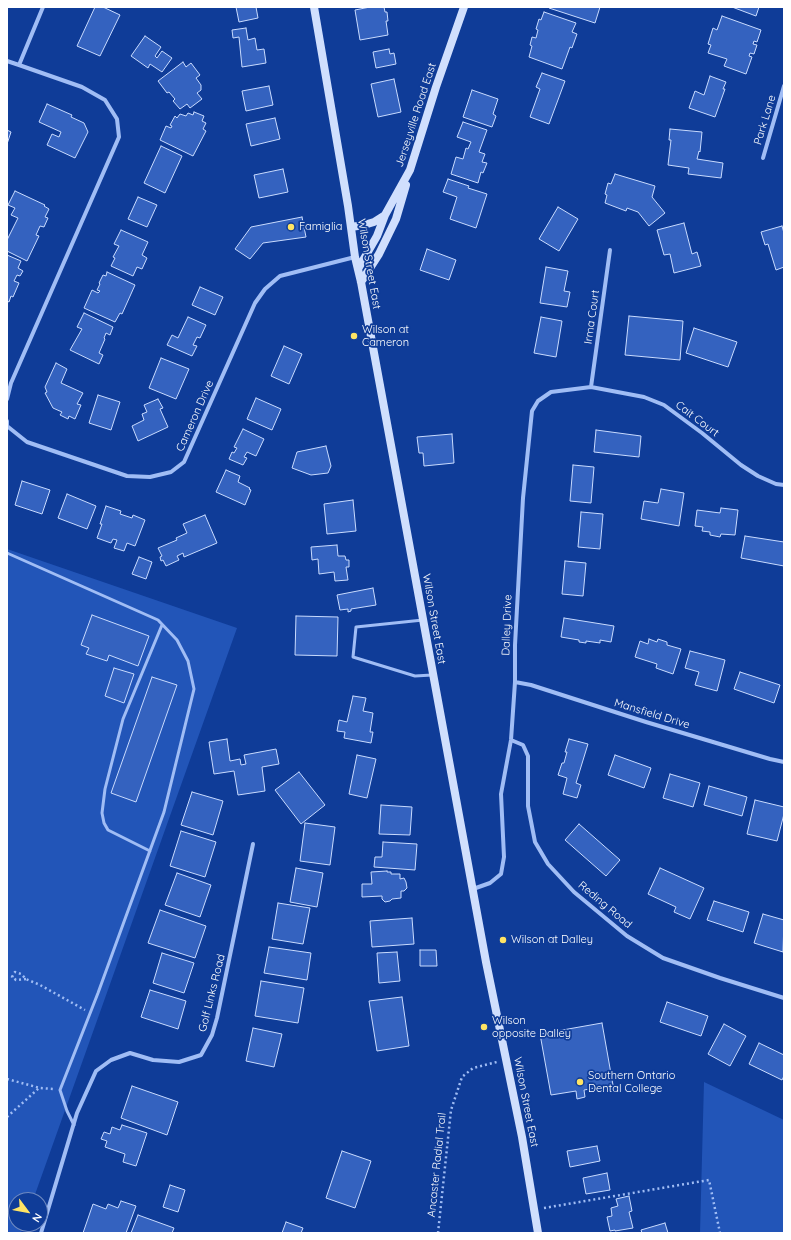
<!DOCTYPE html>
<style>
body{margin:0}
#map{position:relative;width:791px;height:1240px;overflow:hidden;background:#0f3c98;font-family:Quicksand,sans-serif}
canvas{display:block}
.frame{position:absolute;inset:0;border:8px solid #fff;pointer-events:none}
.north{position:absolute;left:8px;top:1192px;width:40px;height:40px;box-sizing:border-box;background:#0f3c98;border:1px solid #6f8ac1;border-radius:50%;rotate:122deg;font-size:11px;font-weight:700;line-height:16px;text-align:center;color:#fff}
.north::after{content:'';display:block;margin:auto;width:14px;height:18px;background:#ffe464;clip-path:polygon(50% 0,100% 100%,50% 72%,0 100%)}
</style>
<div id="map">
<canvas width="791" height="1240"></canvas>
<div class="frame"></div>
<div class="north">N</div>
</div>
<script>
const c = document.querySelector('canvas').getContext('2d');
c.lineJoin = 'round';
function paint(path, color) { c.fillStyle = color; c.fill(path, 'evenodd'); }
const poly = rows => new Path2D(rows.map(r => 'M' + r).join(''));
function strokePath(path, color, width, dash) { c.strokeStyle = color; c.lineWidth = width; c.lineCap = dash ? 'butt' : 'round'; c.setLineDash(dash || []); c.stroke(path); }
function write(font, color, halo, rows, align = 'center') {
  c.font = font + ' Quicksand,sans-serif'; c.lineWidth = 3.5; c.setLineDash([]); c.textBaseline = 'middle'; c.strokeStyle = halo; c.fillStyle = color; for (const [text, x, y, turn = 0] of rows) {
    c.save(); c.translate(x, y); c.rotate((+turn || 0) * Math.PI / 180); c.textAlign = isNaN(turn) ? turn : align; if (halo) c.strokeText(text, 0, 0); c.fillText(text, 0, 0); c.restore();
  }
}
paint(poly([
 [7,549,237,628,33,1200,16,1200,16,1224,24,1224,21,1233,7,1233],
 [704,1082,784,1120,784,1233,700,1233]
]), '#2255b8');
const building = poly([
 [95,7,103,7,120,15,100,56,77,46,95,7],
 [236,7,256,7,258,18,239,22,236,7],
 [370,7,384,7,385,12,387,12,388,21,386,21,388,35,360,40,355,10,370,7],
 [549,7,600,7,595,23,549,8,549,7],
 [732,7,759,7,756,16,732,7],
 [544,12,576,23,572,32,577,34,572,48,570,47,562,69,529,57,532,46,530,45,532,37,536,38,538,30,536,29,539,19,541,20,544,12],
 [722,16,761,30,757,42,754,41,753,44,757,45,754,54,750,53,749,56,752,57,746,74,724,66,727,59,708,53,711,45,708,44,713,28,717,30,722,16],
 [246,28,248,40,255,38,257,50,264,49,266,63,242,67,239,37,233,38,232,30,246,28],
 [145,36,161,47,155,56,157,58,162,51,172,58,162,72,150,64,148,68,131,56,145,36],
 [389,49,390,54,394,53,396,64,376,68,373,52,389,49],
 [183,62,186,67,191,63,200,75,196,78,201,85,201,90,197,93,202,99,190,108,187,104,180,109,173,101,175,99,169,92,167,93,158,81,183,62],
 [542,73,565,81,549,124,530,117,540,89,536,87,542,73],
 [710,76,726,82,723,89,725,89,715,117,689,108,695,91,704,95,710,76],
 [394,79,401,112,378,117,371,84,394,79],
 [269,86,273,105,246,111,242,91,269,86],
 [472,90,498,99,493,114,496,116,492,127,463,117,472,90],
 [47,104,72,115,71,117,84,123,88,132,75,158,47,145,52,134,59,137,61,132,39,122,47,104],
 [194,112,204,116,202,121,206,123,203,129,206,131,193,156,160,140,166,126,171,128,172,126,170,125,175,116,177,118,180,114,186,116,188,113,193,115,194,112],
 [275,118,280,139,251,146,246,124,275,118],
 [463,122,487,130,479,152,485,154,482,162,487,163,483,173,481,172,478,183,451,174,456,157,463,159,466,148,468,149,471,142,457,137,463,122],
 [670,129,702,132,700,152,699,151,697,159,723,163,721,178,688,174,689,168,668,165,671,140,669,140,670,129],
 [7,130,11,132,7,144,7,130],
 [161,146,182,156,165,193,144,183,161,146],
 [283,169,288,192,259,198,254,175,283,169],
 [615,174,655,186,652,197,665,213,649,226,638,212,627,208,626,211,605,203,607,195,605,194,608,183,611,184,615,174],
 [448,179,469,186,468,188,487,194,476,228,450,219,457,197,443,192,448,179],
 [15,191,45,205,44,206,49,209,45,217,48,218,44,227,40,226,36,235,39,236,27,261,7,251,7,240,18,218,11,215,15,208,8,205,15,191],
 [138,197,157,205,147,227,128,219,138,197],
 [558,207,578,219,559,251,539,239,558,207],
 [302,217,306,237,263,243,250,259,235,249,251,227,302,217],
 [684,223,692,254,697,252,701,266,674,273,670,254,664,255,657,230,684,223],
 [782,226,784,233,784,267,776,270,768,244,765,245,761,232,782,226],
 [121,230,148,242,142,255,147,258,142,269,137,267,133,276,111,266,115,258,113,257,119,246,114,244,121,230],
 [427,249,456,260,449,280,420,270,427,249],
 [7,255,21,261,18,268,23,271,20,276,17,275,14,281,19,283,13,297,11,296,9,302,7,301,7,255],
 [546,267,568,271,564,291,570,292,567,307,540,303,546,267],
 [107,272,135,285,122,314,120,313,115,322,84,308,92,290,98,293,100,291,97,290,100,284,99,283,103,275,106,276,107,272],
 [200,287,223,297,215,315,192,305,200,287],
 [84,313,113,327,110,335,106,333,104,338,105,339,99,353,103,355,99,364,70,350,82,329,77,327,84,313],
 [629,316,683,321,680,360,625,355,629,316],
 [188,317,206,325,200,338,197,337,193,345,197,346,192,356,167,345,172,335,178,338,188,317],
 [541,317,562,321,556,357,534,353,541,317],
 [694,328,737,342,728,367,686,353,694,328],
 [284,346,302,354,289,384,271,376,284,346],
 [161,358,189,369,176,399,149,388,161,358],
 [56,363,67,369,61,383,83,393,77,404,81,405,75,419,69,416,68,419,60,415,62,412,53,408,45,393,47,392,45,387,56,363],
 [98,395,120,402,111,430,89,423,98,395],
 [256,398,281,409,272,430,247,419,256,398],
 [158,399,163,408,160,409,168,427,138,441,132,426,144,420,142,414,147,412,144,405,158,399],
 [243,429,264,439,256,456,247,452,244,457,247,458,243,465,229,459,232,452,234,453,237,448,234,447,243,429],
 [596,430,641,436,639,457,594,452,596,430],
 [452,434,454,463,424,466,423,453,419,453,417,437,452,434],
 [326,446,331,466,328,473,311,475,292,468,297,452,326,446],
 [573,465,594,467,591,503,570,501,573,465],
 [226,470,240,476,238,482,250,488,249,489,251,490,245,505,216,492,226,470],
 [22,481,50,490,42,514,15,505,22,481],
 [661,489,684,493,679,526,641,519,644,501,658,503,661,489],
 [67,494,96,506,87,529,58,518,67,494],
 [353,500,356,531,327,534,324,504,353,500],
 [106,506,121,511,120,514,132,518,133,515,145,520,135,546,127,543,124,551,114,548,117,540,113,539,111,543,97,538,102,524,100,524,106,506],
 [721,508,738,510,735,535,721,534,720,537,710,535,710,532,702,531,703,527,695,526,697,510,720,513,721,508],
 [581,512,603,514,600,549,578,547,581,512],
 [205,515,217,543,184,557,183,553,177,556,179,560,166,566,163,560,161,561,160,557,162,556,158,548,177,540,176,538,187,533,183,524,205,515],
 [745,536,784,542,784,566,741,558,745,536],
 [337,545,338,556,345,556,346,560,349,560,349,567,346,567,348,580,335,581,334,572,319,574,318,559,312,560,311,547,337,545],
 [139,557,152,562,146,579,132,574,139,557],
 [565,561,586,563,583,596,562,594,565,561],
 [373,588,376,605,351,609,351,611,348,612,348,609,340,610,337,595,373,588],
 [92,615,149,636,138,666,109,655,107,661,86,654,89,648,81,645,92,615],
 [296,616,338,617,337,656,295,655,296,616],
 [564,618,614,626,611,642,600,640,600,643,586,641,586,643,579,642,579,640,561,637,564,618],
 [649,639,657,642,658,639,667,642,667,645,681,649,673,674,656,668,657,664,635,657,640,641,648,644,649,639],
 [690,651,725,660,717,691,695,685,699,672,685,668,690,651],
 [114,668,134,674,124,703,105,696,114,668],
 [740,672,780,685,774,703,734,689,740,672],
 [152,677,177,685,136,802,111,793,152,677],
 [353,696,366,698,363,711,373,713,370,732,373,732,371,743,344,738,345,732,337,731,339,720,347,722,353,696],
 [227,739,230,761,240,759,241,765,246,764,244,755,276,749,279,764,262,767,265,791,238,795,234,771,214,774,209,742,227,739],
 [569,739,588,744,576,783,581,785,577,798,563,794,567,778,558,775,562,763,564,763,567,752,565,752,569,739],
 [357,755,376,759,367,798,349,794,357,755],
 [615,755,651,768,644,788,608,775,615,755],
 [299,772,325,805,301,824,275,790,299,772],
 [670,774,700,783,693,807,663,798,670,774],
 [709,786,747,797,742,816,704,805,709,786],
 [192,792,223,801,213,835,181,825,192,792],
 [755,800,784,807,784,814,777,841,747,834,755,800],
 [381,805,412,807,410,835,379,834,381,805],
 [305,823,335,827,330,865,300,861,305,823],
 [579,824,620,860,606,876,565,840,579,824],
 [181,831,216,842,205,877,170,866,181,831],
 [383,842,417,844,415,870,374,867,375,857,382,857,383,842],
 [296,868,323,873,317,907,290,902,296,868],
 [660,868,704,888,690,919,674,912,676,907,648,894,660,868],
 [387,871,387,872,391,872,391,874,400,874,400,879,404,878,406,882,407,888,404,891,401,891,401,898,392,899,390,901,385,902,382,899,382,896,362,897,362,884,372,884,371,872,387,871],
 [177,873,211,885,200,917,165,905,177,873],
 [714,901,749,912,743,932,707,920,714,901],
 [278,903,310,908,303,944,272,939,278,903],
 [160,910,206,926,195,958,148,943,160,910],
 [763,914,784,920,783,952,754,943,763,914],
 [412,918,414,944,372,947,370,921,412,918],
 [269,947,311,953,307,980,264,973,269,947],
 [420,950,436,950,437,966,420,966,420,950],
 [397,952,400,981,379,983,377,953,397,952],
 [162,953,194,963,184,993,153,983,162,953],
 [261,981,304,988,298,1023,255,1016,261,981],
 [150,990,186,1001,178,1029,141,1017,150,990],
 [402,997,409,1046,377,1051,369,1001,402,997],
 [667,1002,708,1016,701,1036,660,1022,667,1002],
 [602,1023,613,1085,584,1090,585,1097,577,1099,576,1091,551,1095,540,1034,602,1023],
 [724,1024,746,1036,730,1066,708,1054,724,1024],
 [253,1028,282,1034,274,1067,246,1061,253,1028],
 [759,1043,784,1055,784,1076,782,1080,749,1064,759,1043],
 [132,1086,178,1102,167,1135,121,1118,132,1086],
 [122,1125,147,1133,136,1166,123,1162,125,1154,105,1147,107,1141,101,1139,104,1132,110,1134,112,1127,120,1130,122,1125],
 [597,1146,600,1161,570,1167,567,1151,597,1146],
 [342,1151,371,1161,355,1208,326,1198,342,1151],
 [607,1173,610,1190,586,1194,583,1178,607,1173],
 [170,1185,185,1190,178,1212,163,1207,170,1185],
 [629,1196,632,1211,629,1212,633,1228,615,1231,615,1230,610,1231,607,1217,612,1216,611,1208,618,1206,616,1199,629,1196],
 [121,1201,136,1206,126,1233,83,1233,93,1204,106,1209,108,1204,118,1208,121,1201],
 [138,1215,174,1228,172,1233,131,1233,138,1215],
 [286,1222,303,1228,301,1233,282,1233,286,1222],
 [665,1223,668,1233,642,1233,641,1230,665,1223]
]);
paint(building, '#3462bf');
strokePath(building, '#c9dbfe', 1);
strokePath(poly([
 [26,979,16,980,12,977,15,972,21,974,26,979,40,985,85,1010],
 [7,1079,40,1088,54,1089],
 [7,1117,39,1088],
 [544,1208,709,1180,720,1233],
 [438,1233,451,1110,462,1077,473,1068,497,1062]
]), '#a0bdf5', 2.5, [2, 3]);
strokePath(poly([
 [7,553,158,620,177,640,188,661,194,689,164,812,98,993,60,1090,67,1111,74,1125],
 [423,620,356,627,353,657,415,676,432,675],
 [150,851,108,830,104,823,102,813,105,789,123,719,162,625]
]), '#a0bdf5', 3);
strokePath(poly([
 [7,61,19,65,43,7],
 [763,158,784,86],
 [591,387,610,250],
 [7,399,11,383,119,137,117,119,105,100,82,87,19,65],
 [7,421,7,426,27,442,127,476,150,477,171,472,184,462,255,303,265,289,280,276,355,257],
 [515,682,531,685,646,722,770,759,784,762],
 [511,740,523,745,528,756,528,806,535,842,548,864,574,892,627,936,663,958,720,978,784,998],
 [473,889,490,883,501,874,504,857,501,794,511,740,515,682,515,645,523,498,532,411,538,401,551,392,591,387,644,397,664,405,702,433,741,465,758,476,776,484,784,485],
 [41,1233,77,1113,96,1071,111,1060,130,1053,153,1060,179,1062,201,1055,212,1035,217,1018,253,844]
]), '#a0bdf5', 4);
strokePath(poly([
 [314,7,348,206,355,257,361,282,486,962,522,1137,538,1233],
 [351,227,364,225,374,222,385,215],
 [358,269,377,236,385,215,410,170,436,87,464,7],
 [361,282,379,254,396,219,406,185]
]), '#d0dffd', 8);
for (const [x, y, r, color] of [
 [291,227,4,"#ffe464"],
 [354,336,4,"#ffe464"],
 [503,940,4,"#ffe464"],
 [484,1027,4,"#ffe464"],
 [580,1082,4,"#ffe464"]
]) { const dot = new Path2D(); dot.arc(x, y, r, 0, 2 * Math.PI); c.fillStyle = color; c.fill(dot); strokePath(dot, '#0f3c98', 1.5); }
write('11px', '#fff', '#0f3c98', [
 ["Jerseyville Road East",416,115,-72],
 ["Park Lane",765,120,-73],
 ["Wilson Street East",369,264,80],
 ["Irma Court",592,317,-82],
 ["Cameron Drive",195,416,-66],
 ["Cait Court",697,419,37],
 ["Wilson Street East",434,619,80],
 ["Dalley Drive",507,625,-88],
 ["Mansfield Drive",652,714,17],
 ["Reding Road",605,905,40],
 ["Golf Links Road",212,993,-76],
 ["Wilson Street East",526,1102,79],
 ["Ancaster Radial Trail",437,1165,-84]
]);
write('11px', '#fff', '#0f3c98', [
 ["Famiglia",299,227],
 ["Wilson at",362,330],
 ["Cameron",362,343],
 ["Wilson at Dalley",511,940],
 ["Wilson",492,1021],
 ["opposite Dalley",492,1034],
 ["Southern Ontario",588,1076],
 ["Dental College",588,1089]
], 'left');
</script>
